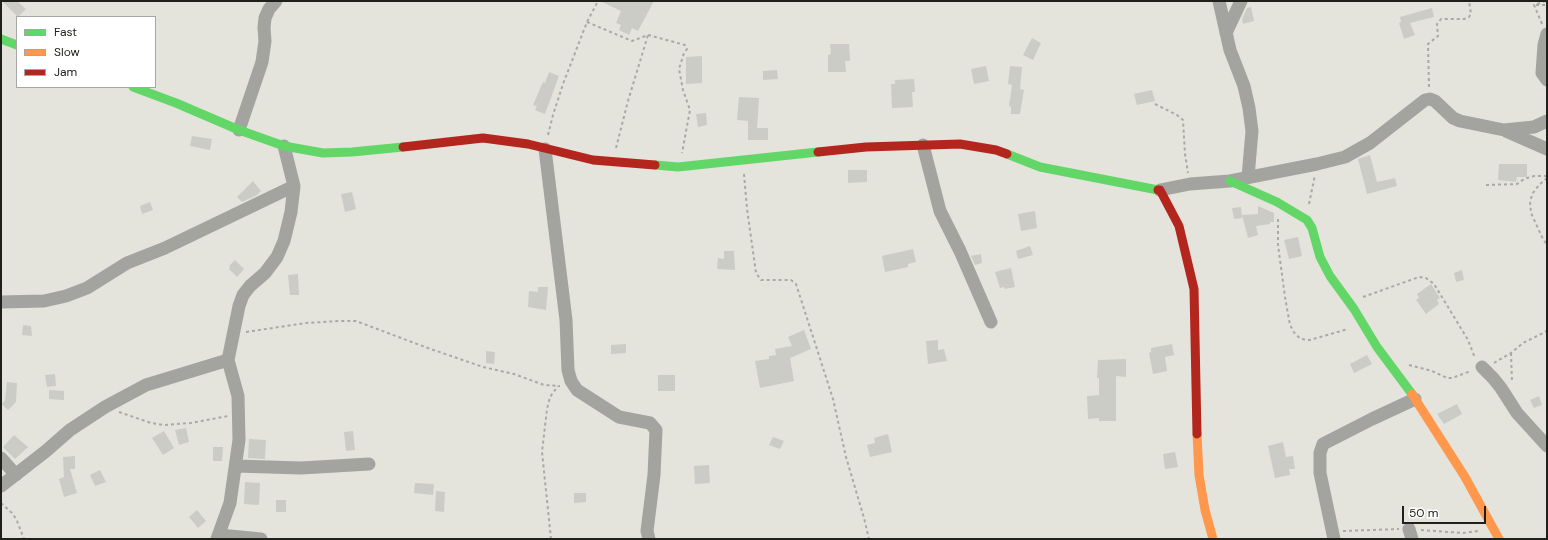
<!DOCTYPE html>
<style>
body{margin:0}
#map{position:relative;width:1548px;height:540px;overflow:hidden;background:#e4e4dc;font-family:"DM Sans",sans-serif}
canvas{display:block}
.frame{position:absolute;inset:0;border:2px solid #20201b;pointer-events:none}
.legend{position:absolute;left:16px;top:16px;width:140px;height:72px;box-sizing:border-box;background:#fff;border:1px solid #a6a6a4;margin:0;padding:5px 7px;list-style:none;font-size:12px;color:#20201b}
.legend li{display:flex;align-items:center;gap:8px;height:20px}
.legend b{width:20px;border:1px solid #a6a6a4}
.scale{position:absolute;left:1402px;top:506px;width:84px;height:18px;box-sizing:border-box;border:2px solid #20201b;border-top:0;padding-left:5px;font-size:12px;line-height:14px;white-space:nowrap;color:#20201b;-webkit-text-stroke:3px #fff;paint-order:stroke}
</style>
<div id="map">
<canvas width="1548" height="540"></canvas>
<div class="frame"></div>
<ul class="legend">
<li><b style="height:5px;background:#63d668"></b>Fast</li>
<li><b style="height:5px;background:#ff974d"></b>Slow</li>
<li><b style="height:5px;background:#b3261e"></b>Jam</li>
</ul>
<div class="scale">50 m</div>
</div>
<script>
const c = document.querySelector('canvas').getContext('2d');
c.lineJoin = 'round';
function paint(path, color) { c.fillStyle = color; c.fill(path, 'evenodd'); }
const poly = rows => new Path2D(rows.map(r => 'M' + r).join(''));
function strokePath(path, color, width, dash) { c.strokeStyle = color; c.lineWidth = width; c.lineCap = dash ? 'butt' : 'round'; c.setLineDash(dash || []); c.stroke(path); }
paint(poly([
 [2,1,17,1,26,9,18,17],
 [600,1,654,1,638,31,632,28,629,35,619,30,621,25,616,23,621,11],
 [1251,7,1254,21,1243,24,1242,19,1247,8],
 [1432,8,1434,17,1410,23,1415,35,1404,39,1399,23,1401,22,1400,17],
 [1032,38,1041,43,1033,60,1023,55],
 [830,44,849,44,850,61,845,61,846,72,828,72,828,55,831,54],
 [702,56,702,83,686,84,686,57],
 [986,66,989,81,974,84,971,69],
 [1010,66,1022,67,1020,89,1024,90,1020,114,1011,114,1011,107,1009,106,1012,85,1008,84],
 [777,70,778,79,763,80,763,71],
 [549,72,559,76,545,114,535,110,537,106,533,105,543,82,545,83],
 [914,79,915,92,912,92,913,107,892,108,891,84,895,84,895,80],
 [1152,90,1155,101,1137,105,1134,94],
 [739,97,759,98,757,128,768,128,768,140,748,140,748,121,737,120],
 [706,113,707,125,698,127,696,114],
 [192,136,212,139,210,150,190,146],
 [1370,155,1377,182,1395,178,1397,186,1367,194,1358,159],
 [1499,164,1527,164,1527,177,1517,177,1516,182,1498,180],
 [848,170,867,170,867,182,848,183],
 [253,181,261,191,257,195,242,202,237,197],
 [352,192,356,209,345,212,341,194],
 [150,202,153,210,142,214,140,206],
 [1258,206,1274,213,1274,222,1270,222,1270,224,1256,226,1258,235,1248,238,1242,215,1258,214],
 [1241,207,1242,218,1234,219,1232,208],
 [1035,211,1037,228,1021,231,1018,214],
 [1298,237,1302,256,1289,259,1284,240],
 [1030,246,1033,255,1018,259,1016,251],
 [913,249,916,262,908,264,908,267,885,272,882,256],
 [724,251,734,251,735,270,717,269,718,258,724,259],
 [981,254,982,263,975,265,971,256],
 [235,260,244,269,237,277,229,269,230,267,229,266],
 [1011,268,1015,287,1005,289,1004,287,1000,288,995,272],
 [1462,270,1464,280,1456,282,1454,273],
 [298,274,299,295,290,295,288,275],
 [1431,284,1440,298,1437,300,1439,304,1426,314,1416,300,1419,298,1417,294],
 [538,287,548,287,546,310,528,307,529,291,538,292],
 [23,325,31,326,32,336,22,335],
 [804,330,811,349,790,358,794,381,760,388,755,361,769,359,769,356,776,355,775,349,792,346,788,337],
 [938,340,938,350,944,349,947,361,928,364,926,341],
 [626,344,626,353,611,354,611,345],
 [1172,344,1174,355,1165,357,1167,371,1153,374,1149,353,1151,352,1151,348],
 [486,351,495,352,494,364,486,363],
 [1367,355,1372,364,1354,373,1350,364],
 [1126,359,1126,377,1116,376,1116,421,1099,421,1099,418,1088,419,1087,396,1099,395,1099,378,1097,378,1098,360],
 [55,374,56,386,47,387,45,375],
 [658,375,675,375,675,391,658,391],
 [7,382,17,383,16,402,8,410,2,404,5,400],
 [49,390,64,391,64,400,49,399],
 [1539,396,1542,405,1534,408,1530,400],
 [1457,404,1462,414,1444,424,1437,414],
 [186,428,189,442,179,445,175,430],
 [164,431,174,448,163,455,152,438],
 [353,431,355,450,346,451,344,432],
 [888,434,892,452,870,457,867,445,875,443,874,438],
 [14,435,28,447,15,459,3,447],
 [773,437,784,441,780,449,769,445],
 [249,439,266,440,265,459,248,458],
 [1283,442,1286,457,1293,456,1295,469,1289,469,1290,475,1275,478,1268,446],
 [213,447,223,447,222,461,213,461],
 [1175,452,1178,467,1165,469,1163,454],
 [75,456,75,469,70,469,77,493,64,497,59,479,64,477,63,457],
 [709,465,710,483,695,484,694,466],
 [100,470,106,482,95,486,90,475],
 [245,482,260,483,259,505,244,504],
 [415,483,434,484,433,495,414,493],
 [436,491,445,492,444,512,435,511],
 [574,493,586,493,586,502,574,503],
 [276,500,286,500,286,512,276,512],
 [197,510,206,521,198,528,189,517]
]), '#ccccc6');
strokePath(poly([
 [1536,5,1547,5],
 [587,22,632,41,648,35,685,45,687,49,684,53,679,69,683,90,690,110,682,153],
 [1542,24,1534,5,1546,1],
 [1429,87,1428,44,1438,36,1437,24,1441,19,1464,19,1469,17,1471,14,1469,1],
 [1155,104,1177,115,1183,120,1185,154,1188,173],
 [548,135,553,115,563,84,587,22,598,1],
 [616,148,628,101,648,35],
 [744,174,747,209,756,273,761,280,791,280,796,284,833,399,846,457,864,518,869,539],
 [1547,178,1539,185,1533,193,1530,201,1531,213,1542,237,1547,245],
 [1486,185,1517,184,1524,179,1534,176,1547,176],
 [1309,204,1315,175],
 [1278,219,1278,245,1285,297,1290,325,1295,334,1301,339,1310,340,1348,329],
 [1363,297,1419,277,1426,278,1434,284,1459,325,1468,340,1475,358],
 [246,332,306,323,339,321,356,321,425,347,483,367,514,374,544,385,560,386],
 [1511,353,1512,382],
 [1494,363,1511,353,1523,343,1547,331],
 [1409,365,1432,371,1447,378,1452,378,1471,371],
 [119,412,151,423,164,425,191,423,228,416],
 [1,503,13,514,17,521,24,539],
 [1421,530,1463,533,1478,531],
 [1343,531,1399,529],
 [551,539,542,452,547,409,550,397,558,386]
]), '#a9a9a6', 2, [3, 3]);
strokePath(poly([
 [1219,1,1230,50,1244,86,1249,108,1252,131,1248,177],
 [1226,33,1241,1],
 [1547,34,1544,45,1542,73,1547,80],
 [239,130,262,62,265,41,264,28,265,18,269,9,276,1],
 [1506,131,1547,149],
 [923,145,940,211,960,251,991,322],
 [545,149,566,320,568,370,571,381,577,390,619,417,650,423,656,430,654,475,647,531,649,539],
 [1160,190,1190,184,1230,181,1317,164,1345,157,1370,143,1425,100,1430,99,1435,101,1453,118,1460,121,1504,130,1534,127,1547,121],
 [1,302,44,301,66,296,87,288,127,263,165,248,294,186],
 [1482,367,1493,378,1501,388,1517,413,1547,446],
 [1,458,16,475],
 [236,466,301,468,369,464],
 [1,486,46,451,70,430,105,407,146,385,228,360],
 [1409,529,1412,539],
 [219,535,261,539],
 [217,539,230,503,239,440,238,396,228,360,239,306,243,295,250,286,265,273,277,257,284,241,291,212,294,186,284,146],
 [1334,539,1320,473,1320,453,1323,444,1372,419,1415,399]
]), '#a3a3a0', 13);
strokePath(poly([
 [1,39,17,45],
 [133,87,176,103,239,130,284,146,323,153,352,152,403,147],
 [1007,154,1040,167,1158,190],
 [655,165,678,167,818,152],
 [1230,181,1277,202,1307,220,1312,228,1320,257,1330,276,1354,309,1377,347,1412,394]
]), '#63d668', 9);
strokePath(poly([
 [1412,394,1465,477,1499,539],
 [1197,434,1199,475,1205,510,1213,539]
]), '#ff974d', 9);
strokePath(poly([
 [403,147,483,138,528,144,593,160,655,165],
 [818,152,866,147,960,144,996,150,1007,154],
 [1158,190,1160,190,1179,226,1194,289,1197,434]
]), '#b3261e', 9);
</script>
